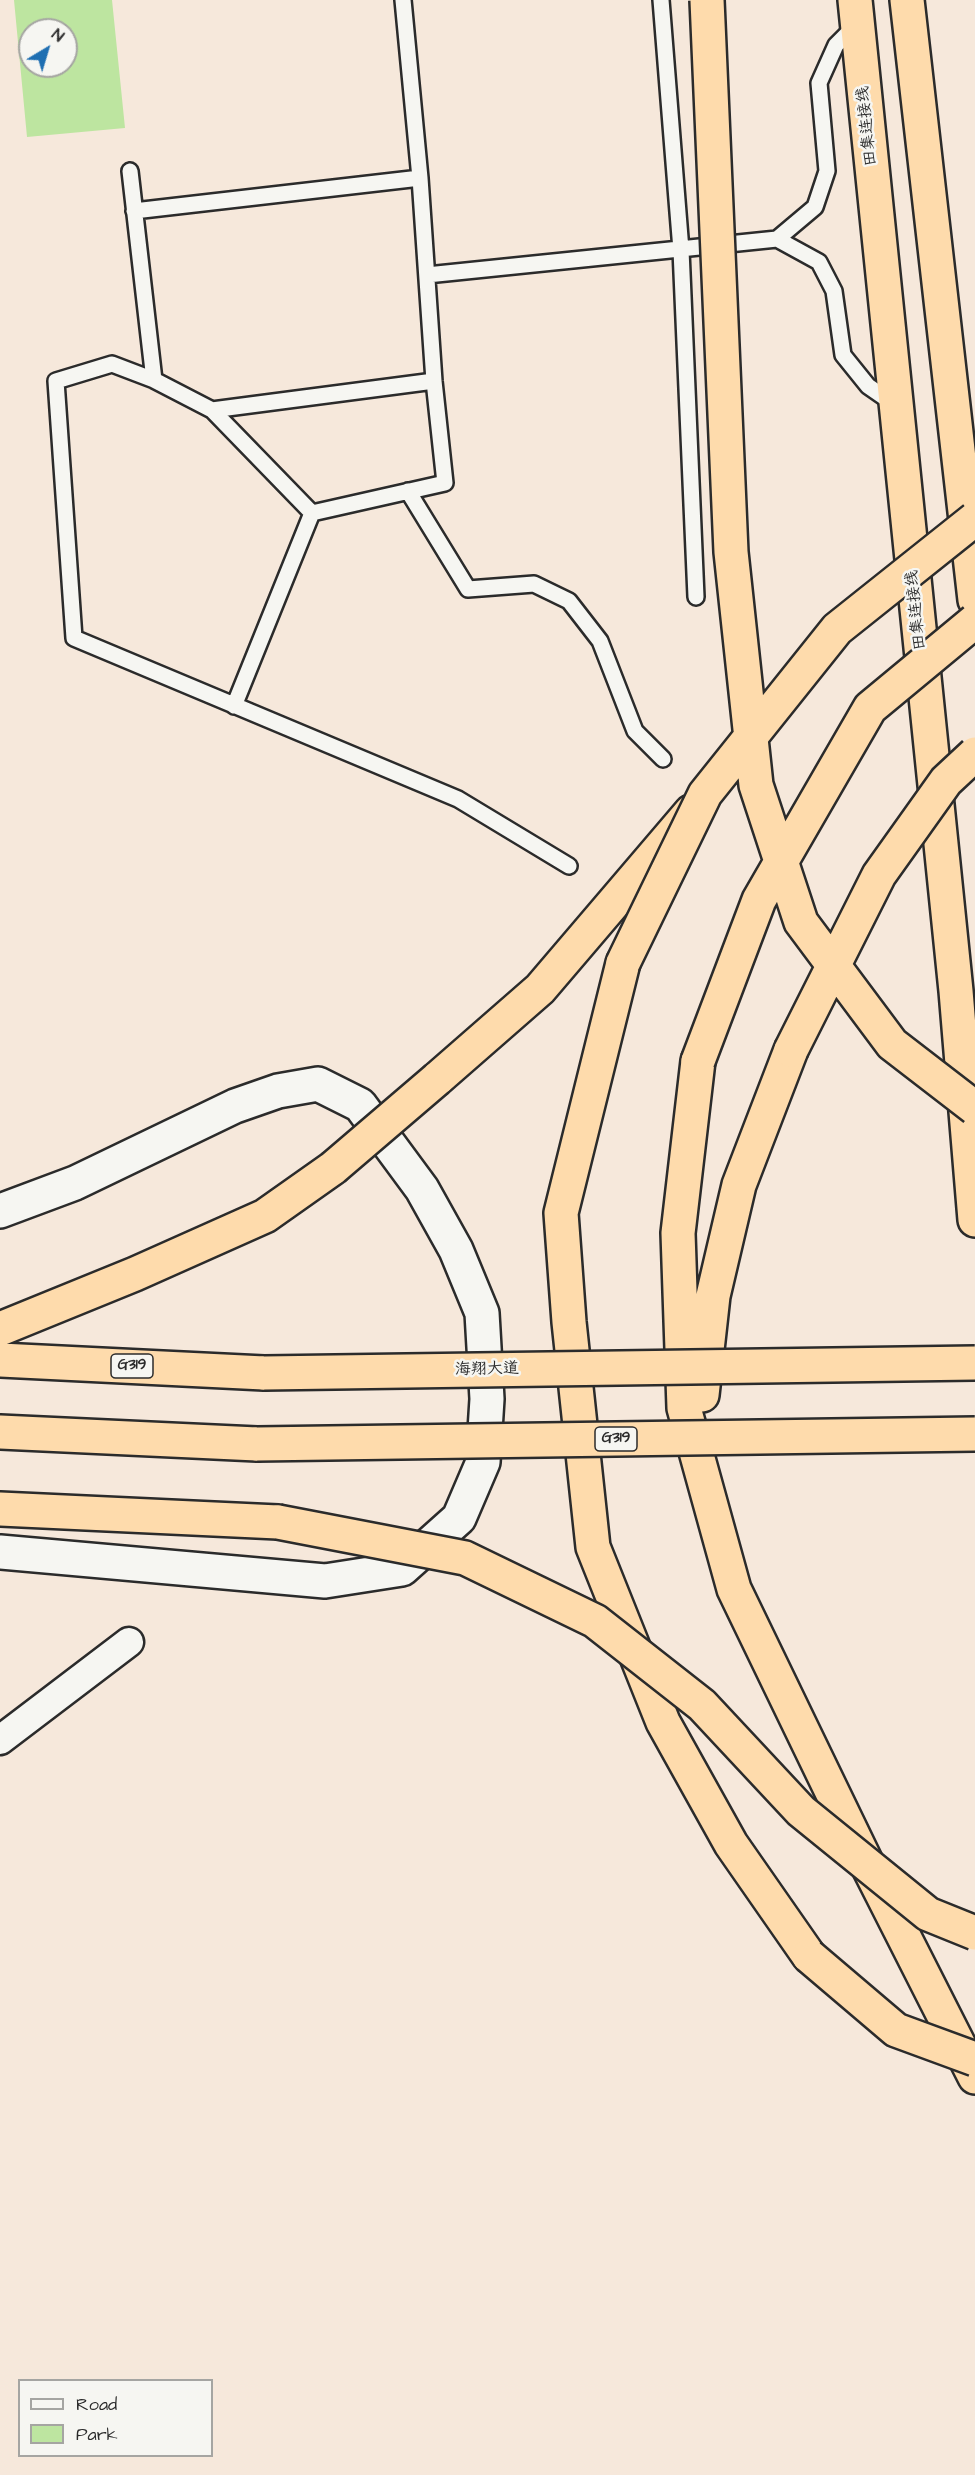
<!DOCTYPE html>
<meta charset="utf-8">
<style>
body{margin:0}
#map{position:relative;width:975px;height:2475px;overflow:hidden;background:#f6e8db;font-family:"Architects Daughter",sans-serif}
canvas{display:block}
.legend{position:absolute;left:18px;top:2379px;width:195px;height:78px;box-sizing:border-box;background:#f6f6f2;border:2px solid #a5a5a2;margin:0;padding:8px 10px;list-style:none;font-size:18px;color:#2b2b2b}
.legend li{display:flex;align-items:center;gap:12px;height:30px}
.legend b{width:30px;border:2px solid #a5a5a2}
.north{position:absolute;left:18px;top:18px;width:60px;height:60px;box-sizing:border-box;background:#f6f6f2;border:2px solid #a5a5a2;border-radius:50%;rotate:38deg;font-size:16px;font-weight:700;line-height:24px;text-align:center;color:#2b2b2b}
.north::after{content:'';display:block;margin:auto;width:21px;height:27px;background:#1f6fb2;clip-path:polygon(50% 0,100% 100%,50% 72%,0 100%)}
</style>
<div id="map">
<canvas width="975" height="2475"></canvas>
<ul class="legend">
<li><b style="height:8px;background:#f6f6f2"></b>Road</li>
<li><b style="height:16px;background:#bde5a0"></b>Park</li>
</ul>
<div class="north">N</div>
</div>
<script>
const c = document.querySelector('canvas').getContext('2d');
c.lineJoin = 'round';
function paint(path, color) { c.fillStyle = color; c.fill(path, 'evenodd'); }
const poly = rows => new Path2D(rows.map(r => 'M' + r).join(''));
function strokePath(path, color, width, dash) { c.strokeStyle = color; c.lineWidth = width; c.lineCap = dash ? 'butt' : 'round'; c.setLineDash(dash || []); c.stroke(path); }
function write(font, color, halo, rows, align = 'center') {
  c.font = font + ' "Architects Daughter","LXGW WenKai TC",sans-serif'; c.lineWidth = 5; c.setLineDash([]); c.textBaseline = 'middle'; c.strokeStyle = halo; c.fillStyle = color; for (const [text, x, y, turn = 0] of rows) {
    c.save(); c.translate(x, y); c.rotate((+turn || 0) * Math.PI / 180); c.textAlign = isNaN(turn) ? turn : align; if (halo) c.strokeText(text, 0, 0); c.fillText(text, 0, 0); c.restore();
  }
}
paint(poly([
 [14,0,112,0,125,128,27,137],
 [30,30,66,30,66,66,30,66]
]), '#bde5a0');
const lane = poly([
 [661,0,681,250,696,597],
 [856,25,836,45,819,83,827,171,815,207,777,239,819,262,834,291,843,355,868,386,894,404],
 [130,171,154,380],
 [134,211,420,178],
 [427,275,777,239],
 [434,381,212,410,154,380,112,364,56,381,74,638,458,799,569,866],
 [212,410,312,513],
 [408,491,468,589,534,584,569,601,600,641,635,731,663,759],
 [234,706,312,513,445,483,434,381,420,178,403,0]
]);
const street = poly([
 [0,1740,129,1642]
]);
const secondary = poly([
 [0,1211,75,1183,235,1106,278,1091,318,1084,360,1105,422,1189,456,1250,482,1313,487,1399,483,1462,459,1518,402,1569,325,1581,0,1552]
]);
const highway = poly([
 [855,0,956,991,975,1220],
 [907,0,975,600],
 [623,963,561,1213,569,1322,593,1547,663,1722,731,1844,809,1956],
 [698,1061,678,1233,684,1408,734,1589,865,1860,975,2077],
 [437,1079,540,989,691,812],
 [0,1329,135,1274,265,1216,333,1168],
 [0,1360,264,1373],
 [702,1395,713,1296,739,1185,791,1050],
 [0,1432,257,1444],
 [0,1509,278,1522]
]);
strokePath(lane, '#2b2b2b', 20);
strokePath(street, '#2b2b2b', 33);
strokePath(secondary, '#2b2b2b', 38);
strokePath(highway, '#2b2b2b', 38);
strokePath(lane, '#f6f6f2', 15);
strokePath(street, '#f6f6f2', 28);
strokePath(secondary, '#f6f6f2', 33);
strokePath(highway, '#fedbac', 33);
const highwayBridge = poly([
 [707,0,731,552,756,785,801,922,892,1044,975,1108],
 [623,963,705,794,837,629,975,519],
 [791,1050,879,875,946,781,975,754],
 [698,1061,759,900,870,708,975,621],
 [333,1168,437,1079],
 [264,1373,975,1363],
 [257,1444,975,1434],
 [278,1522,465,1558,595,1621,702,1705,801,1811,928,1914,975,1933],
 [809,1956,896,2030,975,2059]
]);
strokePath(highwayBridge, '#2b2b2b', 38, []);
strokePath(highwayBridge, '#fedbac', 33);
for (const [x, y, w] of [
 [132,1366,42],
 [616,1439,42]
]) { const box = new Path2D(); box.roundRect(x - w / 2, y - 12, w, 24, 4.5); c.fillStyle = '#f6f6f2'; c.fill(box); strokePath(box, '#2b2b2b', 1.5); }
write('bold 15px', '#2b2b2b', null, [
 ["G319",132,1366],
 ["G319",616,1439]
]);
write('16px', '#2b2b2b', '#f6f6f2', [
 ["田集连接线",868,126,-96],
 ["田集连接线",917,610,-96],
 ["海翔大道",487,1370,-1]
]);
</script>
